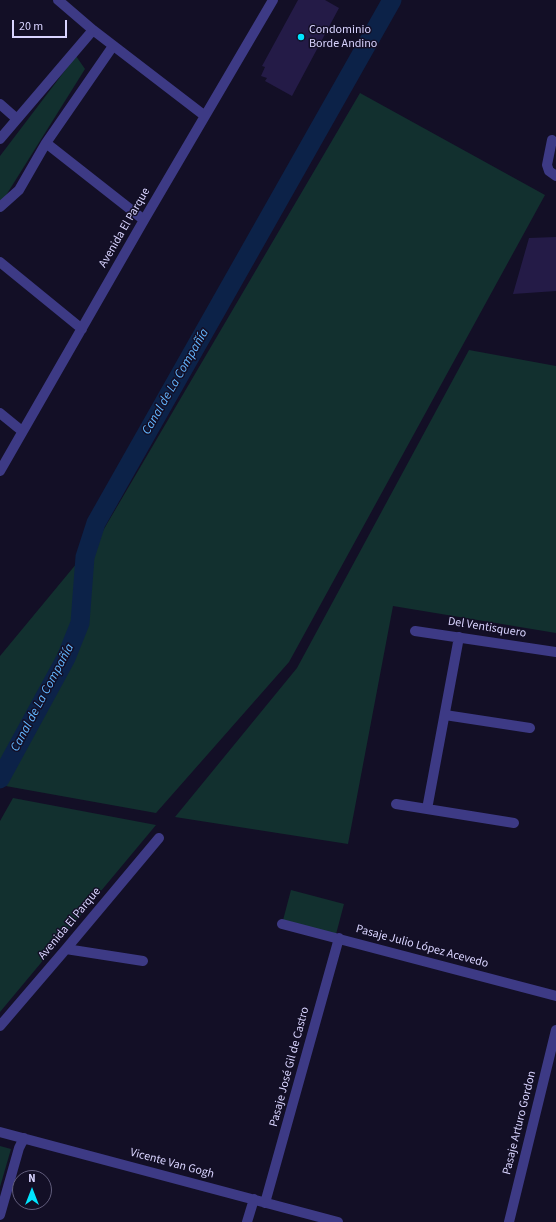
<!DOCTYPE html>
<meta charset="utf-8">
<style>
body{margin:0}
#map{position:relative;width:556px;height:1222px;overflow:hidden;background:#130f26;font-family:"Source Sans 3",sans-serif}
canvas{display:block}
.north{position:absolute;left:12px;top:1170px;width:40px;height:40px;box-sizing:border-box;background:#130f26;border:1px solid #625e7d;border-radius:50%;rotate:0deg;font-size:11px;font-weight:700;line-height:16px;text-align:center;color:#d9d4ff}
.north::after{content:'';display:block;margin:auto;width:14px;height:18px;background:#00e5ff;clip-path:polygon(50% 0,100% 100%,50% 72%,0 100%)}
.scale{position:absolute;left:12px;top:20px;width:55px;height:18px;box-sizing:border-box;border:2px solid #d9d4ff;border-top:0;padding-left:5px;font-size:12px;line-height:14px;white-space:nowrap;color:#d9d4ff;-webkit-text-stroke:3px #130f26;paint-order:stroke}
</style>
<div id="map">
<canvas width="556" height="1222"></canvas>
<div class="north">N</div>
<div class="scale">20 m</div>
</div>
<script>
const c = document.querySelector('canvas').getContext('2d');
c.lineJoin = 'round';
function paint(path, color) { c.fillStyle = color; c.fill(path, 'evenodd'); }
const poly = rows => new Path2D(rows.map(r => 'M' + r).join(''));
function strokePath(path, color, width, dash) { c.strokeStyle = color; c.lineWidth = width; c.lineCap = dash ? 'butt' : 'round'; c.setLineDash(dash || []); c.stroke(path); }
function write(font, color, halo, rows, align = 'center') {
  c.font = font + ' "Source Sans 3",sans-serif'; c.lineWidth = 3; c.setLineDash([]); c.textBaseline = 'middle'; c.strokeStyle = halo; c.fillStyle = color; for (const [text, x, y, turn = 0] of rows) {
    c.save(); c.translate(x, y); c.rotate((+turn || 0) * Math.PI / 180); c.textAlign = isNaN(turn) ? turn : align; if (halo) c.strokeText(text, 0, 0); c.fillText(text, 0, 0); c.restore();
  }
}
paint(poly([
 [76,56,85,69,0,205,0,156],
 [360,93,545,195,289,662,156,813,0,785,0,656,101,534],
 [469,350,556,366,556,633,393,606,348,844,175,817,297,668],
 [13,798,156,825,0,1012,0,821],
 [291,890,344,904,335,938,282,924],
 [0,1146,11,1149,0,1187]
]), '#12302f');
strokePath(poly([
 [0,779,66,658,80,623,85,557,96,523,392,0]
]), '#0c2248', 19);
paint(poly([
 [298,0,325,0,339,8,292,96,265,81,267,78,261,76,265,67,262,66],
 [556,237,556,291,513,294,529,238]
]), '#241b47');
strokePath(poly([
 [58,0,93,30,205,116],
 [0,104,17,119],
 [0,139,93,30],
 [552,140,547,165,549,171,556,176],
 [46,143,144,220],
 [0,207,19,190,46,143,113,46],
 [0,262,82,329],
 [0,413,22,431],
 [0,471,144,220,273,0],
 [415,631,556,652],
 [445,715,530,728],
 [396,804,514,823],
 [427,809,459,637],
 [282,924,556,996],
 [66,949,143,961],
 [0,1026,66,949,159,838],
 [0,1132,338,1222],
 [265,1203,339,938],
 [0,1215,19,1148,24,1138],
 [247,1222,254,1199],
 [509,1222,556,1030]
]), '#3d3a85', 10);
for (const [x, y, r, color] of [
 [301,37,4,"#00e5ff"]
]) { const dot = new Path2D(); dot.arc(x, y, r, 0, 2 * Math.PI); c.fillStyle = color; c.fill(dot); strokePath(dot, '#130f26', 1.5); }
write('12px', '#d9d4ff', '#130f26', [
 ["Condominio",309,30],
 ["Borde Andino",309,44]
], 'left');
write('12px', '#d9d4ff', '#130f26', [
 ["Avenida El Parque",125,228,-60],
 ["Del Ventisquero",487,628,9],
 ["Avenida El Parque",70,924,-50],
 ["Pasaje Julio López Acevedo",422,947,15],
 ["Pasaje José Gil de Castro",290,1067,-75],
 ["Pasaje Arturo Gordon",520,1123,-76],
 ["Vicente Van Gogh",172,1164,15]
]);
write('italic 13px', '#62b6ff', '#130f26', [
 ["Canal de La Compañía",176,382,-60],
 ["Canal de La Compañía",43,698,-62]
]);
</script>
